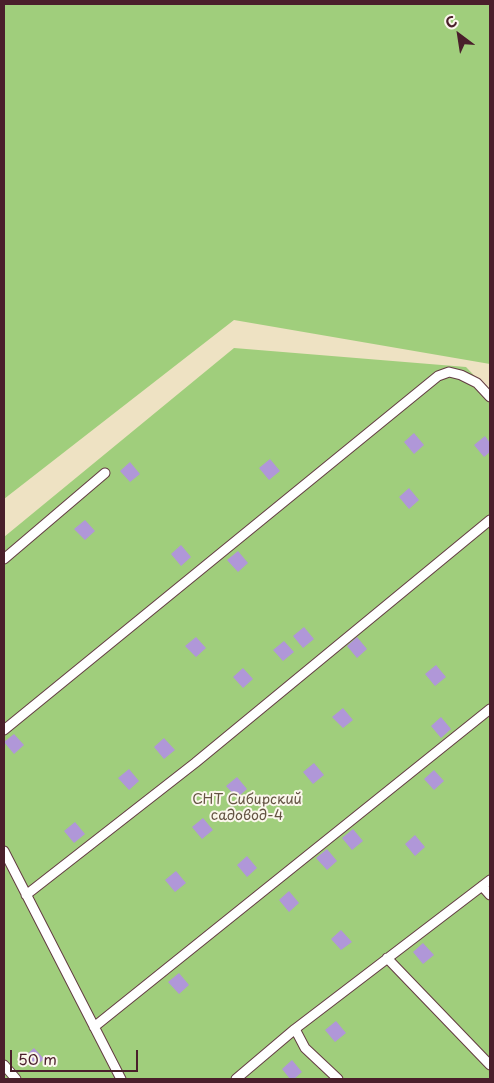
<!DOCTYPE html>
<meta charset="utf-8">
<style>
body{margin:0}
#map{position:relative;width:494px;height:1083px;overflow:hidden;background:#eee2c3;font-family:"Playpen Sans",sans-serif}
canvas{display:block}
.frame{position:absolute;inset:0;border:5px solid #4a1f2b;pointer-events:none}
.north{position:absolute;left:434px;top:10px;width:50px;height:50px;-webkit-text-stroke:4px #fbf7ec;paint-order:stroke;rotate:329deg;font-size:14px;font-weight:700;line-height:20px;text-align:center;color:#4a1f2b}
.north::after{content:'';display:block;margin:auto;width:18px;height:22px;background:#4a1f2b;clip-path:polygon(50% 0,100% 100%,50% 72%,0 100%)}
.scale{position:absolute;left:10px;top:1050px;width:128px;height:22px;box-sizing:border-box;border:2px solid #4a1f2b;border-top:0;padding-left:6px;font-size:15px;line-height:18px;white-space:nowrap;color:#4a1f2b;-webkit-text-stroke:4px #fbf7ec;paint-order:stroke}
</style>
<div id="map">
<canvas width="494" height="1083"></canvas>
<div class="frame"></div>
<div class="north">С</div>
<div class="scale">50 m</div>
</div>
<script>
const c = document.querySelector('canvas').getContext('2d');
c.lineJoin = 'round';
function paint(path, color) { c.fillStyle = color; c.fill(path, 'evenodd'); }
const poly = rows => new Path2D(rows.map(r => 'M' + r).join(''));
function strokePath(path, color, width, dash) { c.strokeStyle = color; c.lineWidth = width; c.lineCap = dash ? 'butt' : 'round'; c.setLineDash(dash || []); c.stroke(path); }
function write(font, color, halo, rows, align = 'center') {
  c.font = font + ' "Playpen Sans",sans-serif'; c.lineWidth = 4; c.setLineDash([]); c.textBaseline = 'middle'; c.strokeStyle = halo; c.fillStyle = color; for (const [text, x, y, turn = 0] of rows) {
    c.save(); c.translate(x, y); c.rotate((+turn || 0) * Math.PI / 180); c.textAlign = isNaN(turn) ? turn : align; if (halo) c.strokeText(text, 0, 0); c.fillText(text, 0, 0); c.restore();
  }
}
paint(poly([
 [4,4,490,4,490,364,234,320,4,499],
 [234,348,466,367,490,392,490,1079,4,1079,4,537]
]), '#a0ce7c');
paint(poly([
 [414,433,424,445,414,454,404,442],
 [485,436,490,443,490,452,484,457,474,445],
 [270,459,280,471,269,480,259,468],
 [130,462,140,474,130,482,120,471],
 [409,488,419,500,409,509,399,497],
 [85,520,95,531,85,540,74,529],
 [181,545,191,557,181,566,171,554],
 [238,551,248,563,238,572,227,560],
 [304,627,314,639,303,648,293,636],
 [196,637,206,648,196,657,185,646],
 [357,637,367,649,357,658,347,646],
 [284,641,294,652,283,661,273,650],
 [436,665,446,677,435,686,425,674],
 [243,668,253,679,243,688,233,677],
 [343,708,353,720,343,728,332,717],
 [441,717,451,729,441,738,431,726],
 [14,734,24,745,14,754,4,742],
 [164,738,175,750,164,759,154,747],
 [314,763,324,775,313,784,303,772],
 [129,769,139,781,129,790,118,778],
 [434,770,444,781,434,790,424,779],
 [237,777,247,789,237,798,226,786],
 [203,818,213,830,202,839,192,827],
 [75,822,85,834,74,843,64,831],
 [353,829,363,841,352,850,342,838],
 [415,835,425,847,415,856,405,844],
 [327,849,337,861,327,870,316,858],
 [247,856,257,868,247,877,237,865],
 [176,871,186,883,175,892,165,880],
 [289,891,299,903,289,912,279,900],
 [341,930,352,942,341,950,331,939],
 [423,943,434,955,423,964,413,952],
 [179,973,189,985,179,994,168,982],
 [336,1021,346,1033,335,1042,325,1030],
 [34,1048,44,1059,34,1068,24,1057],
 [292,1060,302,1072,294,1079,290,1079,282,1069]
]), '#b097d8');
const service = poly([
 [4,559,105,473],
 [4,730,438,376,449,372,461,375,477,383,490,397],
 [4,851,121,1079],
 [482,886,490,895],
 [26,895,195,763,490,520],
 [387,958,490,1065],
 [94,1027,490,709],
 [295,1029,305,1048,338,1079],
 [4,1065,16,1079],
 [236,1079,295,1029,490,880]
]);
strokePath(service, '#633c42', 11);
strokePath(service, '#fff', 9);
write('14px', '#645443', '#fbf7ec', [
 ["СНТ Сибирский",247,800],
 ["садовод-4",247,816]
]);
</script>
